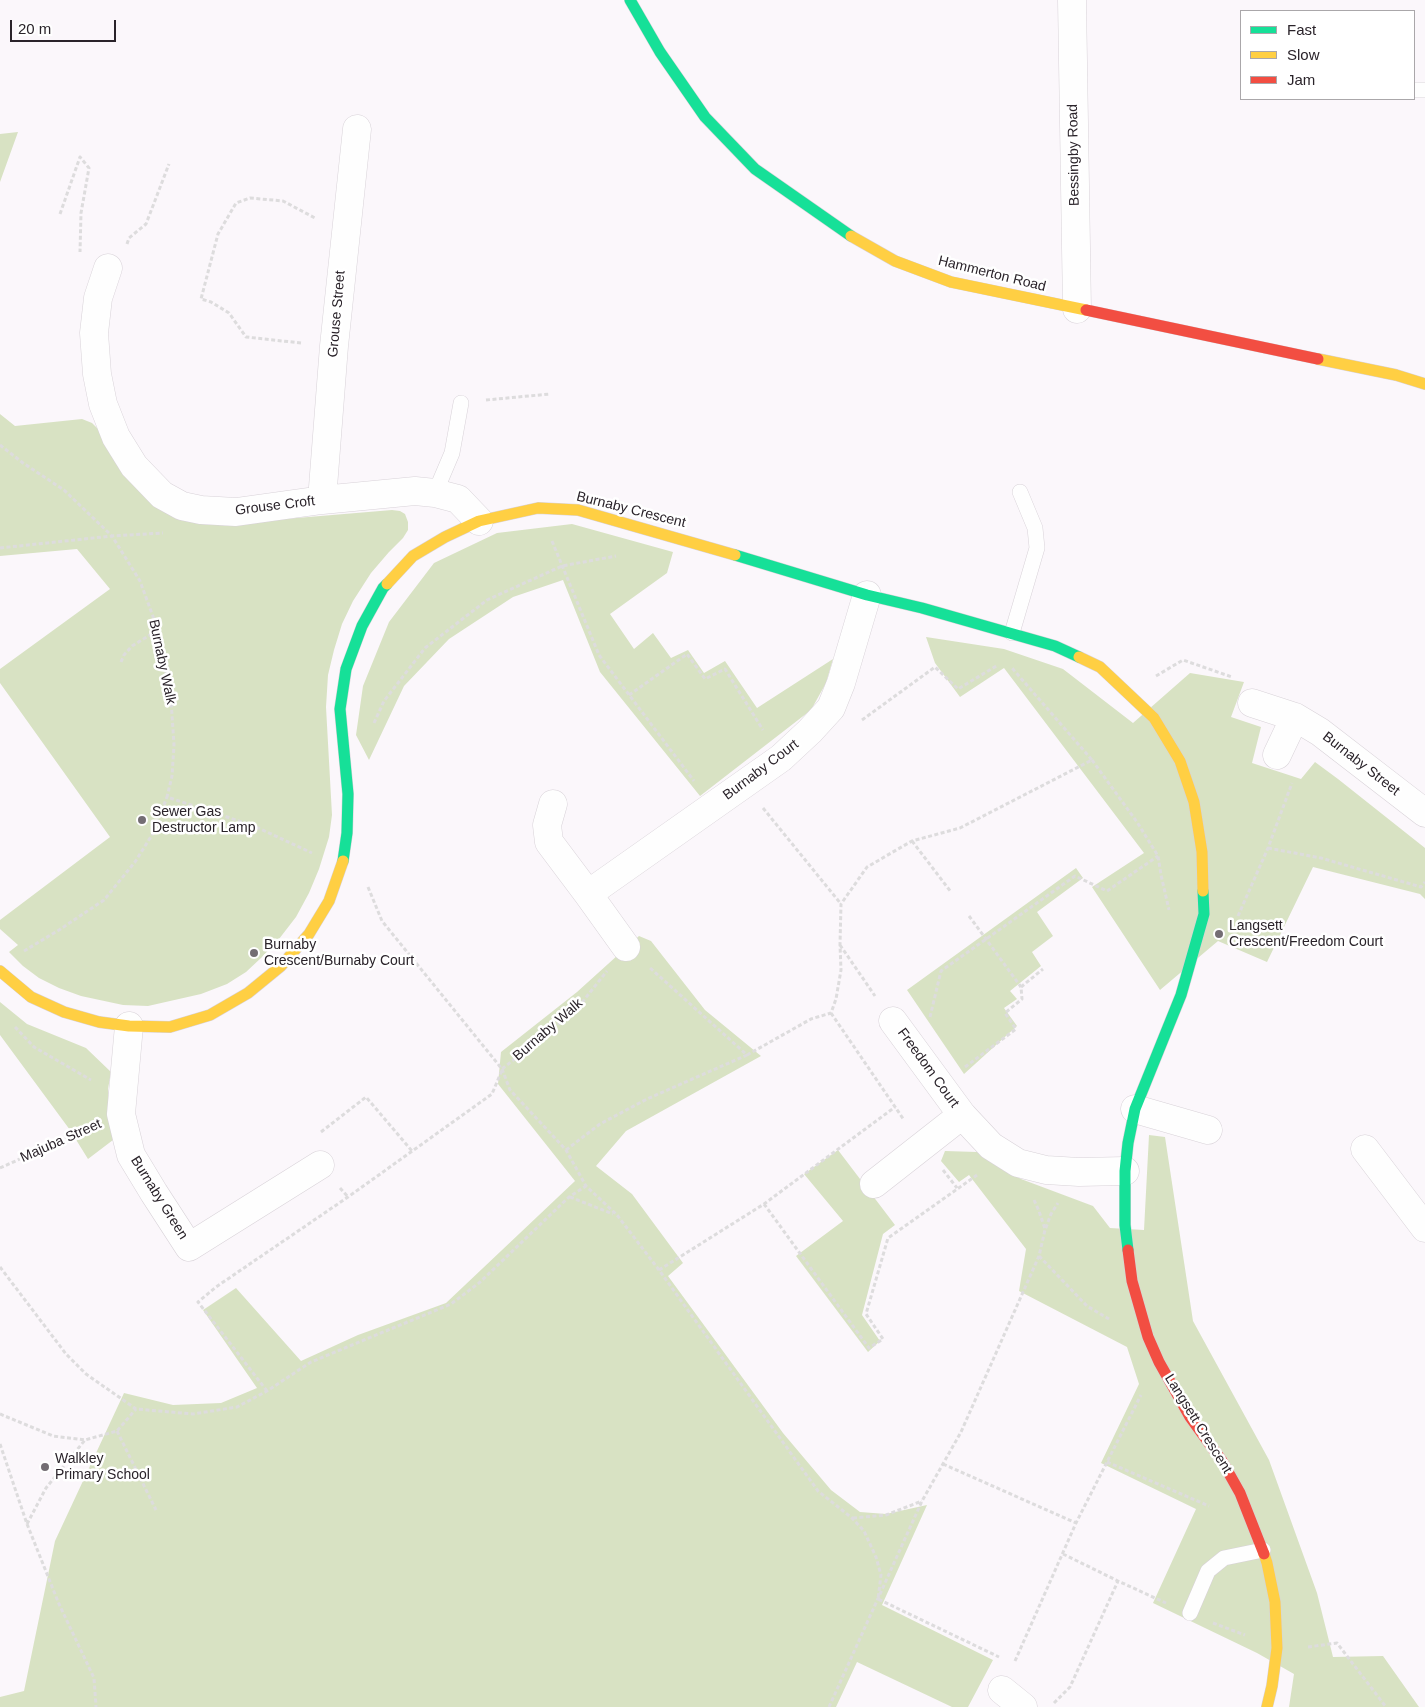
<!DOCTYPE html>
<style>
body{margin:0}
#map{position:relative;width:1425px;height:1707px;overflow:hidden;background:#fbf7fb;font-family:Helvetica,sans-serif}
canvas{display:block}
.legend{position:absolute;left:1240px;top:10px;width:175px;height:90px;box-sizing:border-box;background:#fff;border:1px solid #aaa7aa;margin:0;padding:6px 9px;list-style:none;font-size:15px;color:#2a232a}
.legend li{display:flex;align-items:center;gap:10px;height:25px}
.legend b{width:25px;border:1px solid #aaa7aa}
.scale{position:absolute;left:10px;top:20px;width:106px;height:22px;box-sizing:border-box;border:2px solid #2a232a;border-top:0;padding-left:6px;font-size:15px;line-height:18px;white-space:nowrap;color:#2a232a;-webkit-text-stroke:4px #fff;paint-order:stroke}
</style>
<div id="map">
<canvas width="1425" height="1707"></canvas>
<ul class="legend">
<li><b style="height:6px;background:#16e098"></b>Fast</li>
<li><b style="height:6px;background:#ffcf43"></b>Slow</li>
<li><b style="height:6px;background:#f24e42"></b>Jam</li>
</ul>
<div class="scale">20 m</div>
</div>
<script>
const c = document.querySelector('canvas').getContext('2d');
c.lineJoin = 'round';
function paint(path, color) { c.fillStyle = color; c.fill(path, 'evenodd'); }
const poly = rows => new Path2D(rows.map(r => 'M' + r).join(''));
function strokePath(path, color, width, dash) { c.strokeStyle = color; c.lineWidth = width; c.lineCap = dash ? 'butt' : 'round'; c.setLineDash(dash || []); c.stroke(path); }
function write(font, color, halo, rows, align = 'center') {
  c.font = font + ' Helvetica,sans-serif'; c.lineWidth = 5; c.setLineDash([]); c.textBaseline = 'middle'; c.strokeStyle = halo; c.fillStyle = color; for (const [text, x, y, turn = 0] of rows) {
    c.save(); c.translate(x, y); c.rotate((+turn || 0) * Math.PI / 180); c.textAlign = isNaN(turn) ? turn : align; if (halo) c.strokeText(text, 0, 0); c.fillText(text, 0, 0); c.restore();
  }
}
paint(poly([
 [18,132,0,182,0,134],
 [0,414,15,426,82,419,92,423,100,431,107,442,225,524,392,510,400,511,405,514,408,522,408,530,403,538,389,552,371,573,353,601,342,624,334,650,328,675,326,707,332,815,329,837,319,869,309,893,296,917,279,939,261,958,246,972,227,984,201,994,148,1006,123,1005,81,996,59,988,39,978,23,966,9,952,18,945,0,929,0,920,110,837,0,683,0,669,110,589,77,549,0,556],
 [572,524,673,552,667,573,610,614,634,649,653,633,671,658,688,650,704,673,725,661,757,708,833,659,826,683,811,710,700,796,600,672,563,580,513,597,449,639,404,686,369,760,356,735,363,686,389,622,434,563,497,533],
 [926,637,1004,649,1063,669,1133,723,1190,673,1244,682,1231,717,1261,727,1252,763,1301,779,1315,762,1338,779,1425,848,1425,899,1420,894,1313,867,1267,962,1218,941,1160,990,1092,887,1144,853,1004,668,960,697,935,663],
 [1076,868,1083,878,1037,912,1053,936,1032,952,1041,966,1010,991,1017,999,1004,1008,1017,1026,964,1074,907,990],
 [639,936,651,941,705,1010,761,1056,626,1131,596,1166,632,1194,683,1263,668,1276,783,1433,831,1490,860,1512,886,1514,927,1505,882,1605,993,1660,968,1707,952,1707,857,1662,836,1707,0,1707,0,1697,24,1691,55,1541,124,1393,173,1405,221,1403,257,1388,203,1310,236,1288,301,1361,358,1335,446,1303,575,1181,498,1084,501,1052,577,992],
 [0,1002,27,1024,86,1048,111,1072,108,1089,113,1140,88,1159,70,1130,0,1035],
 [1149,1135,1165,1137,1193,1321,1269,1460,1317,1593,1333,1657,1383,1656,1419,1707,1289,1707,1294,1674,1257,1653,1153,1603,1196,1509,1101,1463,1139,1384,1127,1347,1019,1291,1026,1249,969,1175,959,1182,941,1161,945,1151,977,1152,1021,1179,1093,1206,1110,1228,1144,1230],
 [838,1150,895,1225,883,1234,862,1315,880,1341,868,1352,796,1256,843,1221,804,1174]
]), '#d8e2c3');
const lane = poly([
 [1414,90,1425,90],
 [435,493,452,453,461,403],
 [1012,633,1037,548,1035,528,1020,492],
 [1190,1613,1208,1571,1224,1558,1263,1550]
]);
const street = poly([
 [1072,0,1077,309],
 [108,268,98,298,94,333,97,374,103,404,116,437,134,466,162,495,182,506,201,510,236,512,322,500,415,491,435,493,458,499,479,521],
 [322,500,334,346,357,129],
 [1252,703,1295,717,1320,732,1425,813],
 [1277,755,1295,717],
 [553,804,547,825,549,842,588,894],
 [626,947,588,894,781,758,810,731,831,708,841,683,867,595],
 [893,1021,962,1115,991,1146,1018,1163,1046,1170,1079,1172,1125,1171],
 [129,1026,121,1114,131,1155,154,1193,189,1247,320,1165],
 [1135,1109,1208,1130],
 [1365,1149,1425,1228],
 [874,1184,962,1115],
 [1002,1690,1023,1707]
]);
const fast = poly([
 [630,0,660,52,705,117,755,169,851,236],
 [735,555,867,595,922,608,1055,646,1079,657],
 [343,861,347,833,348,794,340,709,346,669,362,626,383,588,387,584],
 [1128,1250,1125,1225,1125,1171,1128,1143,1135,1109,1181,995,1204,914,1203,891]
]);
const slow = poly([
 [851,236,895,261,951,282,1086,310],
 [1318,359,1396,375,1425,384],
 [387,584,413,556,445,537,479,521,538,508,578,510,735,555],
 [1079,657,1100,667,1154,718,1180,761,1194,802,1202,852,1203,891],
 [0,971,31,997,64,1012,99,1022,129,1026,170,1027,210,1015,248,993,281,966,309,934,329,901,343,861],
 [1264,1554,1267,1563,1275,1602,1277,1648,1272,1686,1267,1707]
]);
const jam = poly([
 [1086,310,1318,359],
 [1128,1250,1132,1281,1148,1337,1159,1362,1190,1417,1222,1461,1240,1493,1264,1554]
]);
strokePath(lane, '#d8d2d8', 16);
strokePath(street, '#d8d2d8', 29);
strokePath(fast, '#d8d2d8', 12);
strokePath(slow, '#d8d2d8', 12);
strokePath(jam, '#d8d2d8', 12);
strokePath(poly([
 [60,214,80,157,89,168,81,213,80,252],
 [127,244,129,238,146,224,169,164],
 [301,343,246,337,229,313,211,302,201,299,218,234,236,203,250,198,283,201,315,218],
 [486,400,550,394],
 [0,445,23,463,64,490,112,536,163,533],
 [552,541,599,655,694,781],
 [0,548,112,536,140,581,158,630,171,700,174,745,172,776,167,797,254,826,312,853],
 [121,662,124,655,132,646,158,630],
 [1156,676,1183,660,1232,677],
 [629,695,687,654,705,679,725,669,763,730],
 [862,720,935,667,958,689,998,665],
 [374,723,384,701,425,648,487,600,562,566,616,556],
 [1092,760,1137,822,1158,856,1161,875,1169,910],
 [154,806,160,815],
 [763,808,841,904],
 [912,841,951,892],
 [1268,848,1321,858,1421,887,1425,882],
 [368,887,382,921,502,1069,576,1010,607,971],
 [969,916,1021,987],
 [1238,916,1268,848,1292,783],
 [840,945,875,996],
 [24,951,59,930,104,900,135,862,152,835,167,797],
 [831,1013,904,1120],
 [930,1017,941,971,1075,876,1107,891,1158,856],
 [15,1027,34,1047,91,1080],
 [747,1055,811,1019,831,1013,836,999,841,970,840,945,841,904,867,867,912,841,960,828,1092,760,1012,668],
 [965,1067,1016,1029,1005,1013,1022,999,1021,987,1043,969],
 [502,1069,510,1090,566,1150,586,1186,617,1215,659,1270,818,1491,852,1518,864,1531,876,1557,881,1575,878,1599,999,1657],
 [321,1132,366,1097,412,1151],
 [566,1150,600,1124,647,1099,747,1055,649,967],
 [0,1168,91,1127],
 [943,1170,957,1188],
 [340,1188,348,1197],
 [570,1197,613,1214],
 [1034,1200,1039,1211,1045,1229],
 [764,1204,869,1348,883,1339,866,1314,888,1238,977,1175],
 [1039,1256,1087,1306,1109,1319],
 [0,1267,66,1354,86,1374,136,1409,193,1414,237,1407,267,1391,311,1362,451,1304,479,1283,569,1197,586,1186],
 [659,1270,764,1204,895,1107],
 [267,1391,198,1302,216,1287,348,1197,492,1094,502,1070],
 [0,1414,53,1436,85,1440,117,1431,136,1409],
 [117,1431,156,1510],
 [0,1444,27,1524,59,1604,94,1678,96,1707],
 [1107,1462,1209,1506],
 [943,1464,1076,1523],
 [853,1518,886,1515,922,1501],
 [27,1524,46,1488,85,1440],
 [1063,1554,1118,1581,1166,1603],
 [1213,1623,1245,1635],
 [1308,1647,1337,1643,1386,1707],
 [1015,1661,1076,1523,1141,1395],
 [1054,1703,1070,1687,1118,1581],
 [829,1707,922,1501,961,1432,1039,1256,1045,1230,1051,1214,1058,1203]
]), '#dddcdd', 3, [4, 2.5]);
strokePath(lane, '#fefefe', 15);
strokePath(street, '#fefefe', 28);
strokePath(fast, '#16e098', 11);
strokePath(slow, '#ffcf43', 11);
strokePath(jam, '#f24e42', 11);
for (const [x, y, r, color] of [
 [142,820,5,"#736d73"],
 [1219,934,5,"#736d73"],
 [254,953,5,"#736d73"],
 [45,1467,5,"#736d73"]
]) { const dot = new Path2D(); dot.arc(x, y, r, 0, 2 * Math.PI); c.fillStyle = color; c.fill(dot); strokePath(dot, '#fff', 2); }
write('14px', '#2a232a', '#fff', [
 ["Bessingby Road",1074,155,-91],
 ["Hammerton Road",992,274,14],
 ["Grouse Street",337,314,-85],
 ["Grouse Croft",275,506,-7],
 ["Burnaby Crescent",631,510,14],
 ["Burnaby Walk",162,662,78],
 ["Burnaby Street",1361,764,38],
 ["Burnaby Court",761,770,-37],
 ["Burnaby Walk",548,1030,-41],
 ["Freedom Court",928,1068,54],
 ["Majuba Street",61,1141,-24],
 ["Burnaby Green",159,1198,58],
 ["Langsett Crescent",1198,1424,58]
]);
write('14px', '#2a232a', '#fff', [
 ["Sewer Gas",152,812],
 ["Destructor Lamp",152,828],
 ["Langsett",1229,926],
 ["Crescent/Freedom Court",1229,942],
 ["Burnaby",264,945],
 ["Crescent/Burnaby Court",264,961],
 ["Walkley",55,1459],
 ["Primary School",55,1475]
], 'left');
</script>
